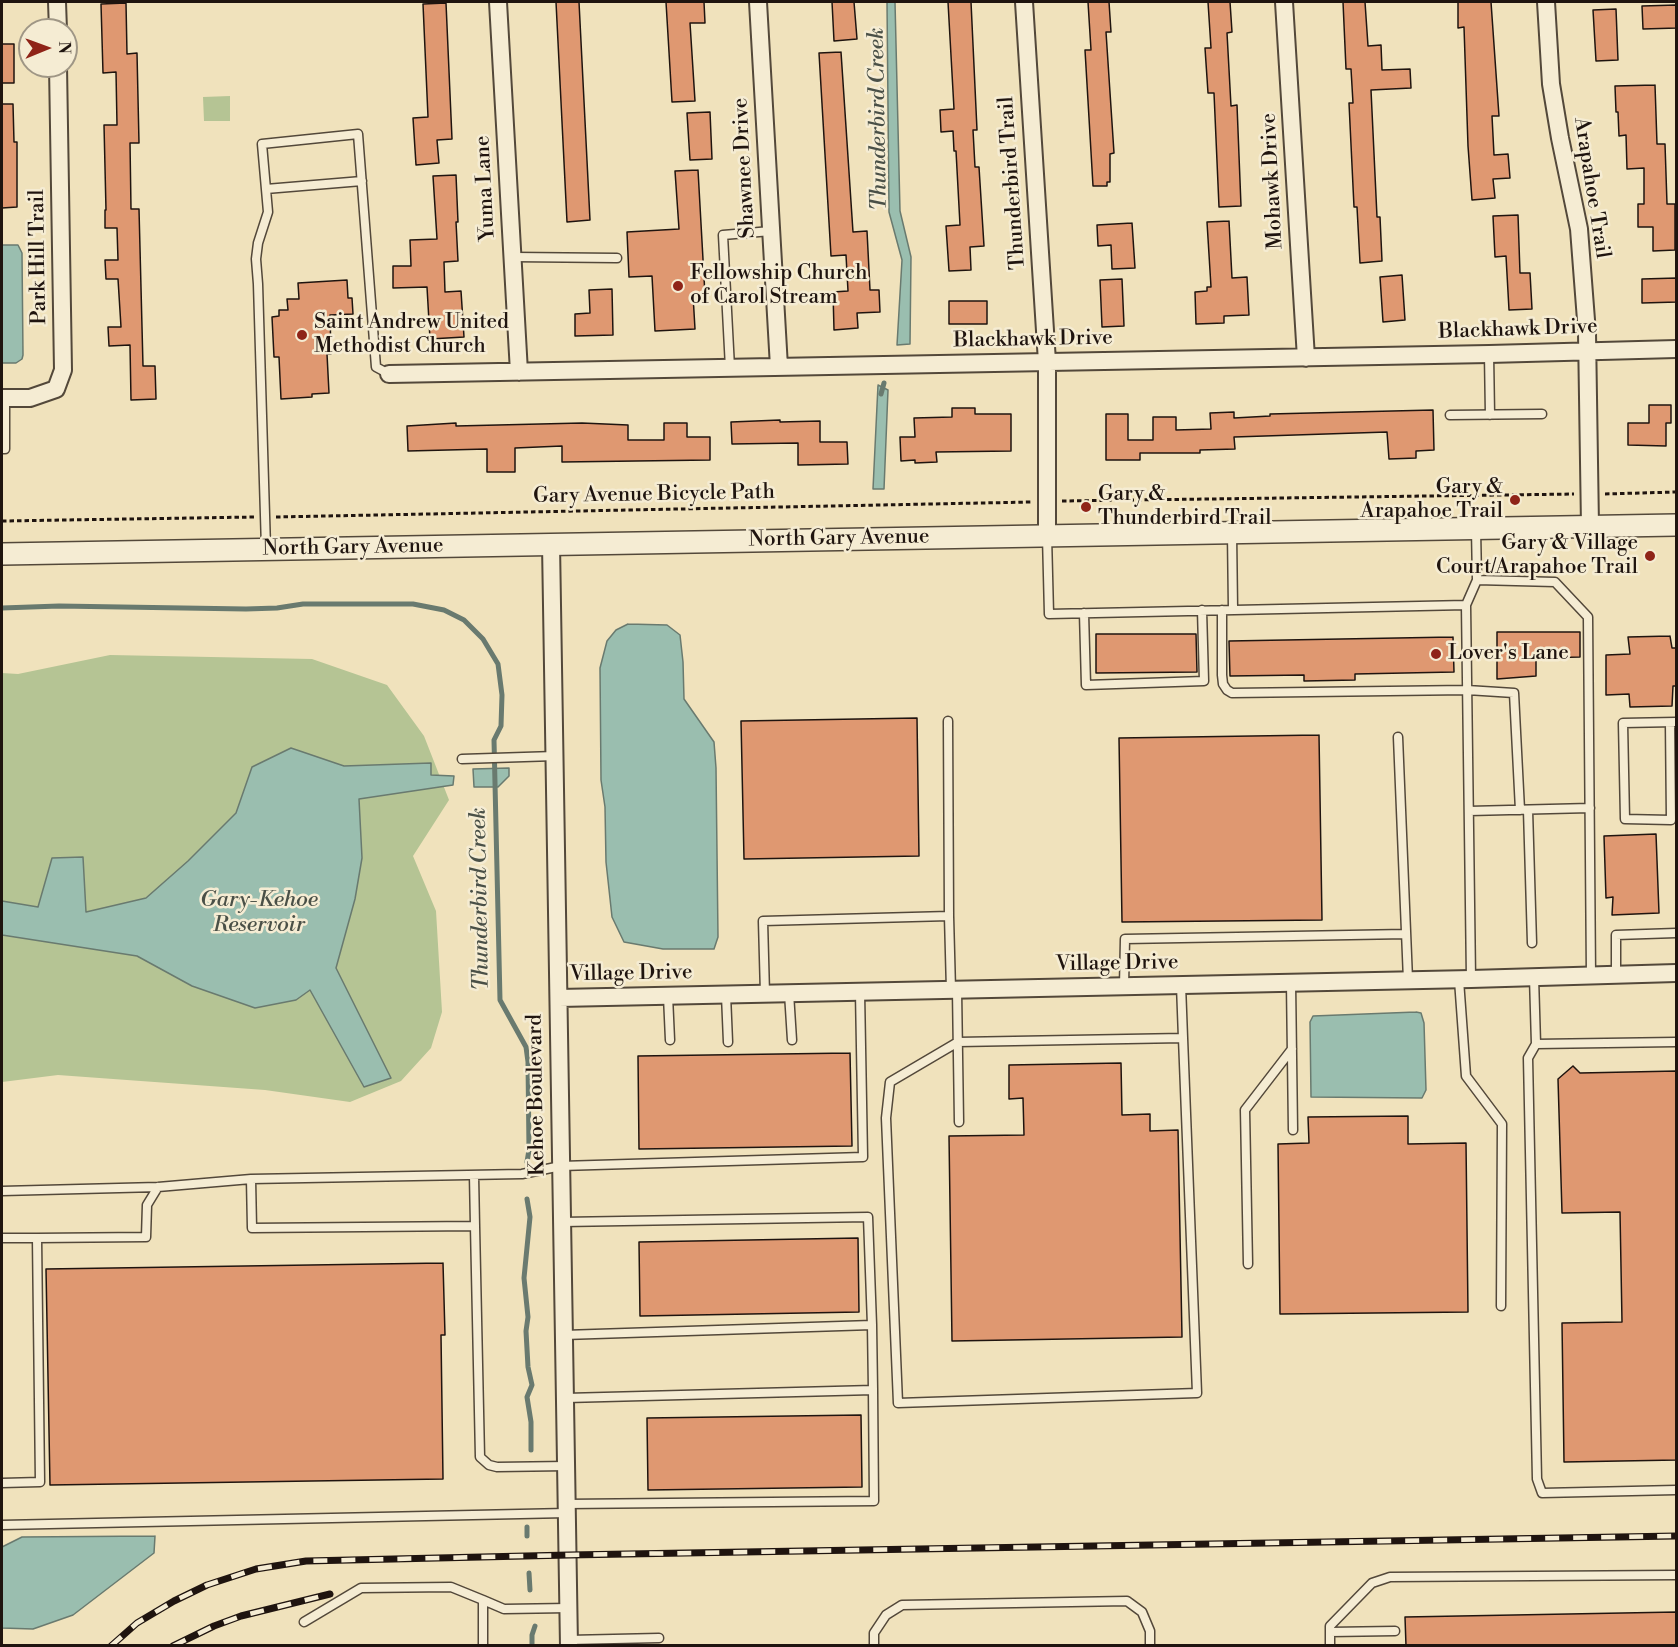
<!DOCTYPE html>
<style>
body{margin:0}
#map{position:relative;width:1678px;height:1647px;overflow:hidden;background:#f0e2bc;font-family:"Libre Bodoni",serif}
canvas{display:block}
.frame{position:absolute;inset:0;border:3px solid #1f140f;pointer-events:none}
.north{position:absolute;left:18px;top:18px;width:60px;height:60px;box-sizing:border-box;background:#f5ecd3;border:2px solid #9f9685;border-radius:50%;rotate:89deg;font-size:16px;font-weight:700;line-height:24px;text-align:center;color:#1f140f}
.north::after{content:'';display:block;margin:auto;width:21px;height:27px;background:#8f2418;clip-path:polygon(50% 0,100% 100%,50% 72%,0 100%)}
</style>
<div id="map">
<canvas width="1678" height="1647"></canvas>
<div class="frame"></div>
<div class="north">N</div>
</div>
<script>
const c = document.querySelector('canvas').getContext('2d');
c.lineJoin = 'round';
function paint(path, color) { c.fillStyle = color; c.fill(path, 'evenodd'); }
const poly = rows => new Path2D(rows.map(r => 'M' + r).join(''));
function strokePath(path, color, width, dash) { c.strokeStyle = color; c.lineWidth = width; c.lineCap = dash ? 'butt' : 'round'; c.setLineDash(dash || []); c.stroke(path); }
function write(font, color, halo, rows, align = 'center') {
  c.font = font + ' "Libre Bodoni",serif'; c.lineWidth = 5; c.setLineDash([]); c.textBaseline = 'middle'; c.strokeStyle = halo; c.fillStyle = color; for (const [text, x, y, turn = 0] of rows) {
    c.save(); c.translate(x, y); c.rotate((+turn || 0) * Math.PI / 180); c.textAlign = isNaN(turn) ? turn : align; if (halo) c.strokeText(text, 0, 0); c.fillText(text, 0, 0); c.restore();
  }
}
paint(poly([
 [230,96,230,121,204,121,203,97],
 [110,655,312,659,387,685,424,736,449,800,413,856,436,911,442,1012,431,1048,401,1081,350,1102,265,1090,58,1075,2,1082,2,673,18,674]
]), '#b5c494');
const water = poly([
 [887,2,895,2,900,211,911,257,910,344,897,345,902,260,889,212,887,2],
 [2,245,18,245,22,253,23,355,22,359,16,363,2,363,2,245],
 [878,385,888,390,884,489,873,489,878,385],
 [628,624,667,625,680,635,683,662,684,699,714,742,716,768,718,937,714,949,663,949,624,942,612,917,606,862,605,807,601,780,600,668,607,641,616,630,628,624],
 [291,748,344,766,431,763,431,775,454,776,453,785,359,799,362,858,355,899,336,968,391,1078,364,1087,310,990,296,1000,255,1008,192,986,137,956,2,935,2,901,38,907,52,858,83,857,86,912,146,898,188,861,236,813,252,767,291,748],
 [509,768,509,776,498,787,474,787,473,769,509,768],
 [1416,1012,1421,1013,1424,1023,1426,1090,1422,1098,1311,1097,1310,1022,1313,1016,1416,1012],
 [155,1536,154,1553,73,1615,33,1629,2,1628,2,1547,22,1537,155,1536]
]);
paint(water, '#9abeaf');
strokePath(water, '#697a6f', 1.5);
strokePath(poly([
 [881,394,884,383],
 [2,608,59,606,246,609,277,608,303,604,413,604,444,610,464,620,483,639,498,664,502,695,501,726,494,740,500,1000,526,1047,528,1062,529,1150,527,1162],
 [527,1199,530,1217,524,1278,528,1317,526,1331,528,1367,532,1385,527,1397,531,1422,531,1450],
 [527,1536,527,1527],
 [529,1573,530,1590],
 [532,1646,532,1635,535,1626]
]), '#697a6f', 5);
const building = poly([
 [556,2,579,2,590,220,567,222,556,2],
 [666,2,704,2,705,23,690,23,695,101,672,102,666,2],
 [832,2,854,2,857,39,834,41,832,2],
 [948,2,971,2,977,130,973,130,975,167,979,167,984,246,970,247,971,270,949,271,946,226,960,225,956,151,954,151,953,131,941,132,940,110,954,109,948,2],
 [1088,2,1109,2,1111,32,1106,32,1114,153,1110,154,1110,182,1107,182,1107,186,1093,186,1085,50,1091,50,1088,2],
 [1208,2,1230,2,1232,32,1227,33,1231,106,1237,105,1241,206,1219,207,1214,93,1208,93,1205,48,1211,48,1208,2],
 [1343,2,1365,2,1368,46,1381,45,1382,70,1410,69,1411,88,1371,90,1377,217,1380,217,1382,261,1360,263,1357,207,1354,207,1349,103,1353,103,1351,69,1346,69,1343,2],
 [1458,2,1491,2,1499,116,1492,116,1494,155,1508,154,1510,178,1493,179,1495,198,1472,200,1468,146,1464,27,1458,28,1458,2],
 [126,3,127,54,137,53,139,143,130,143,131,209,139,209,143,366,155,366,156,399,131,400,130,345,109,346,108,327,121,327,118,279,106,279,105,260,118,260,117,228,105,228,105,210,106,210,104,125,117,125,116,72,103,73,101,4,126,3],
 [446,3,452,139,437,140,439,163,416,165,413,118,428,117,423,4,446,3],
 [1677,5,1677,28,1643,29,1642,6,1677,5],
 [1616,9,1618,60,1596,61,1593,10,1616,9],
 [2,44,14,44,14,83,2,83,2,44],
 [841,52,853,232,867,231,870,290,879,290,880,312,857,313,858,328,834,330,833,292,848,291,846,255,831,256,819,53,841,52],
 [1655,85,1657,144,1665,144,1667,204,1675,204,1675,250,1653,251,1653,227,1638,227,1638,204,1644,204,1644,168,1627,169,1626,135,1619,136,1618,112,1616,112,1615,86,1655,85],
 [2,104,13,104,14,142,17,142,17,207,2,208,2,104],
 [710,112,712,159,690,160,687,113,710,112],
 [698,170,705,295,693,295,695,329,655,331,652,276,629,277,627,232,679,229,675,171,698,170],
 [456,175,458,222,456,222,458,261,444,262,445,292,461,291,464,337,430,339,427,287,393,288,393,266,411,266,410,240,437,239,433,176,456,175],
 [1518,215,1520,273,1530,273,1532,309,1509,310,1506,256,1495,257,1493,216,1518,215],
 [1229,221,1232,278,1247,277,1249,315,1224,316,1224,323,1196,324,1195,292,1207,291,1207,287,1211,287,1207,222,1229,221],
 [1132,223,1135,268,1112,269,1111,245,1098,246,1097,225,1132,223],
 [1402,275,1405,320,1383,322,1380,277,1402,275],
 [1677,278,1677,302,1642,303,1642,279,1677,278],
 [1122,279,1124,326,1102,327,1100,280,1122,279],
 [347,280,348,298,352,298,353,314,330,315,331,354,327,354,329,393,312,394,312,397,281,399,279,357,274,357,272,317,279,316,279,310,288,310,287,299,299,299,298,283,347,280],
 [612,289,613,335,575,336,575,314,590,313,589,290,612,289],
 [949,301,987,301,987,324,949,324,949,301],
 [1649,405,1671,405,1671,423,1666,423,1666,446,1628,445,1628,423,1649,423,1649,405],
 [952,408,975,408,975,414,1011,414,1011,451,936,452,937,462,915,463,915,460,901,461,900,437,915,437,914,418,952,417,952,408],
 [1433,410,1434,450,1416,451,1416,458,1389,459,1387,432,1234,437,1235,449,1200,450,1200,453,1140,453,1140,460,1106,460,1106,414,1128,414,1128,440,1153,440,1153,417,1176,417,1176,430,1211,429,1210,413,1234,412,1234,418,1270,416,1270,414,1433,410],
 [780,420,780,422,820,421,820,442,847,442,848,464,798,465,798,443,732,444,731,422,780,420],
 [456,423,456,426,582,423,628,425,628,440,664,440,664,423,687,423,687,437,710,437,710,460,562,462,562,446,515,448,515,472,487,472,487,449,408,451,407,426,456,423],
 [1497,632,1580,632,1580,657,1536,658,1536,676,1497,679,1497,632],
 [1096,634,1196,634,1197,672,1096,673,1096,634],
 [1670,636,1672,648,1677,648,1677,686,1673,686,1672,706,1630,707,1629,694,1606,695,1606,655,1630,654,1628,637,1670,636],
 [1453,637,1454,672,1355,674,1355,680,1304,681,1304,675,1230,676,1229,641,1453,637],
 [917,718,919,856,744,859,741,721,917,718],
 [1319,735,1322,920,1122,922,1119,738,1319,735],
 [1656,834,1659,913,1612,915,1613,897,1606,898,1604,836,1656,834],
 [850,1053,852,1146,639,1149,638,1056,850,1053],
 [1121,1063,1122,1115,1150,1114,1150,1131,1178,1130,1182,1337,952,1341,949,1136,1024,1135,1023,1098,1009,1099,1009,1065,1121,1063],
 [1573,1066,1580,1073,1677,1071,1677,1460,1564,1462,1562,1323,1622,1322,1620,1212,1562,1213,1558,1079,1573,1066],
 [1408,1116,1408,1144,1466,1143,1468,1312,1280,1314,1278,1144,1309,1143,1308,1117,1408,1116],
 [858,1238,859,1312,640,1316,639,1242,858,1238],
 [443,1263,445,1335,441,1335,443,1479,50,1485,46,1269,443,1263],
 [861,1415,862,1487,648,1490,647,1418,861,1415],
 [1677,1612,1677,1646,1406,1646,1405,1617,1677,1612]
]);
paint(building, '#df9871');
strokePath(building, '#1f140f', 1.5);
const service = poly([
 [266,189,362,181],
 [513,257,617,258],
 [1489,354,1490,415],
 [730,368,723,235,771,231],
 [1450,415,1542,414],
 [2,449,5,449,5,398],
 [1232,533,1233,609],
 [1047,536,1049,614,1466,605],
 [266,548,258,284,256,259,258,243,268,212,262,144,358,134,376,367,389,374],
 [1477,580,1555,582,1588,617,1591,976],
 [1222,610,1222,675,1223,684,1227,690,1232,693,1467,690,1514,693,1520,810],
 [1084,613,1086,685,1204,681,1202,610],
 [1670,723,1671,820,1625,819,1623,723,1676,722],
 [1398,737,1408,980],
 [462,759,555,756],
 [1528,810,1532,943],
 [1469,811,1590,808],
 [949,916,951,990],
 [1616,975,1616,935,1676,933],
 [1534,977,1536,1044,1528,1058,1537,1479,1542,1493,1676,1490],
 [1471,979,1466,605,1477,580,1476,529],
 [1459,980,1466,1076,1502,1124,1501,1306],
 [1291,983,1293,1130],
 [1181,985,1183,1038,1197,1393,898,1403,886,1118,890,1082,958,1042,1183,1038],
 [1124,986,1125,939,1406,934],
 [957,990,959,1122],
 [789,993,792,1040],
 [765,994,763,921,949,916,948,721],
 [726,995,728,1042],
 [668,996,670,1040],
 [1536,1044,1676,1042],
 [474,1175,475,1226],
 [251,1179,252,1228,475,1226,480,1457,489,1465,497,1467,567,1466],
 [2,1191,158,1187,251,1179,522,1174,561,1166,863,1157,860,992],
 [562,1222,868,1217,872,1325],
 [2,1238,37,1238],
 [1248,1264,1245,1110,1292,1049],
 [564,1335,872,1325,873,1390,566,1398],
 [2,1483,40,1482,37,1238,146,1237,147,1205,158,1187],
 [566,1504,874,1501,873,1390],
 [2,1525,567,1513],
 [304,1622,361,1588,451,1587,483,1600],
 [1330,1632,1395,1631],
 [569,1640,659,1638],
 [483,1646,483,1600,504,1609,569,1608],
 [874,1646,874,1633,886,1615,902,1605,1127,1601,1142,1612,1150,1631,1150,1646],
 [1330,1646,1330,1626,1372,1583,1390,1577,1676,1575]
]);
const minor = poly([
 [57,2,58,30],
 [498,2,519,372],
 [758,2,779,367],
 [1024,2,1047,362,1047,536],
 [1284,2,1306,358],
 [1546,2,1551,84,1560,138,1579,229,1587,333,1590,526],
 [389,374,1489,354,1676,349],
 [2,398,30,398,56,389,63,370,58,66],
 [551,544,569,1646],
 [559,998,1471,979,1676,973]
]);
const tertiary = poly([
 [2,554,1676,525]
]);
strokePath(service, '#53483a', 11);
strokePath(minor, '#53483a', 20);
strokePath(tertiary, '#53483a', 24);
strokePath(poly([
 [1605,494,1676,492],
 [1062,501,1574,494],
 [276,517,1032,502],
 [2,521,255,517]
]), '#1f140f', 3, [4.5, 3]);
strokePath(service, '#f5ecd3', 8);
strokePath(minor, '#f5ecd3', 16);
strokePath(tertiary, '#f5ecd3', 21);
const rail = poly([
 [111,1646,137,1623,174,1601,207,1585,256,1569,306,1561,569,1555,1676,1536],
 [173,1646,214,1626,241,1616,330,1594]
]);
strokePath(rail, '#1f140f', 7);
strokePath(rail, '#f5ecd3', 4.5, [14]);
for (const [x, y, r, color] of [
 [678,286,6,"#8f2418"],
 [302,335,6,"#8f2418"],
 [1515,500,6,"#8f2418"],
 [1086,507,6,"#8f2418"],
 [1650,556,6,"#8f2418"],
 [1436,654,6,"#8f2418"]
]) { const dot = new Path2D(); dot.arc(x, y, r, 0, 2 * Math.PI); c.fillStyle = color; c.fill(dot); strokePath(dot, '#f5ecd3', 2); }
write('21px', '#1f140f', '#f5ecd3', [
 ["Shawnee Drive",745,168,-93],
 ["Mohawk Drive",1273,181,-93],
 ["Thunderbird Trail",1013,183,-94],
 ["Yuma Lane",486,188,-93],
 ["Arapahoe Trail",1591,188,81],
 ["Park Hill Trail",39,257,-91],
 ["Blackhawk Drive",1518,330,-2],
 ["Blackhawk Drive",1033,340,-1],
 ["Gary Avenue Bicycle Path",654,495,-1],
 ["North Gary Avenue",839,539,-1],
 ["North Gary Avenue",353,548,-1],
 ["Village Drive",1117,964,-1],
 ["Village Drive",631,974,-1],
 ["Kehoe Boulevard",537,1095,-91]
]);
write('21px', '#1f140f', '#f5ecd3', [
 ["Fellowship Church",690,274],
 ["of Carol Stream",690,298],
 ["Saint Andrew United",314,323],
 ["Methodist Church",314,347],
 ["Gary &",1503,488,"right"],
 ["Arapahoe Trail",1503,512,"right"],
 ["Gary &",1098,495],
 ["Thunderbird Trail",1098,519],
 ["Gary & Village",1638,544,"right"],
 ["Court/Arapahoe Trail",1638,568,"right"],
 ["Lover's Lane",1448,654]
], 'left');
write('italic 22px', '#4a5047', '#f5ecd3', [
 ["Thunderbird Creek",879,119,-91],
 ["Thunderbird Creek",481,899,-91],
 ["Gary-Kehoe",259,901],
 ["Reservoir",259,926]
]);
</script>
